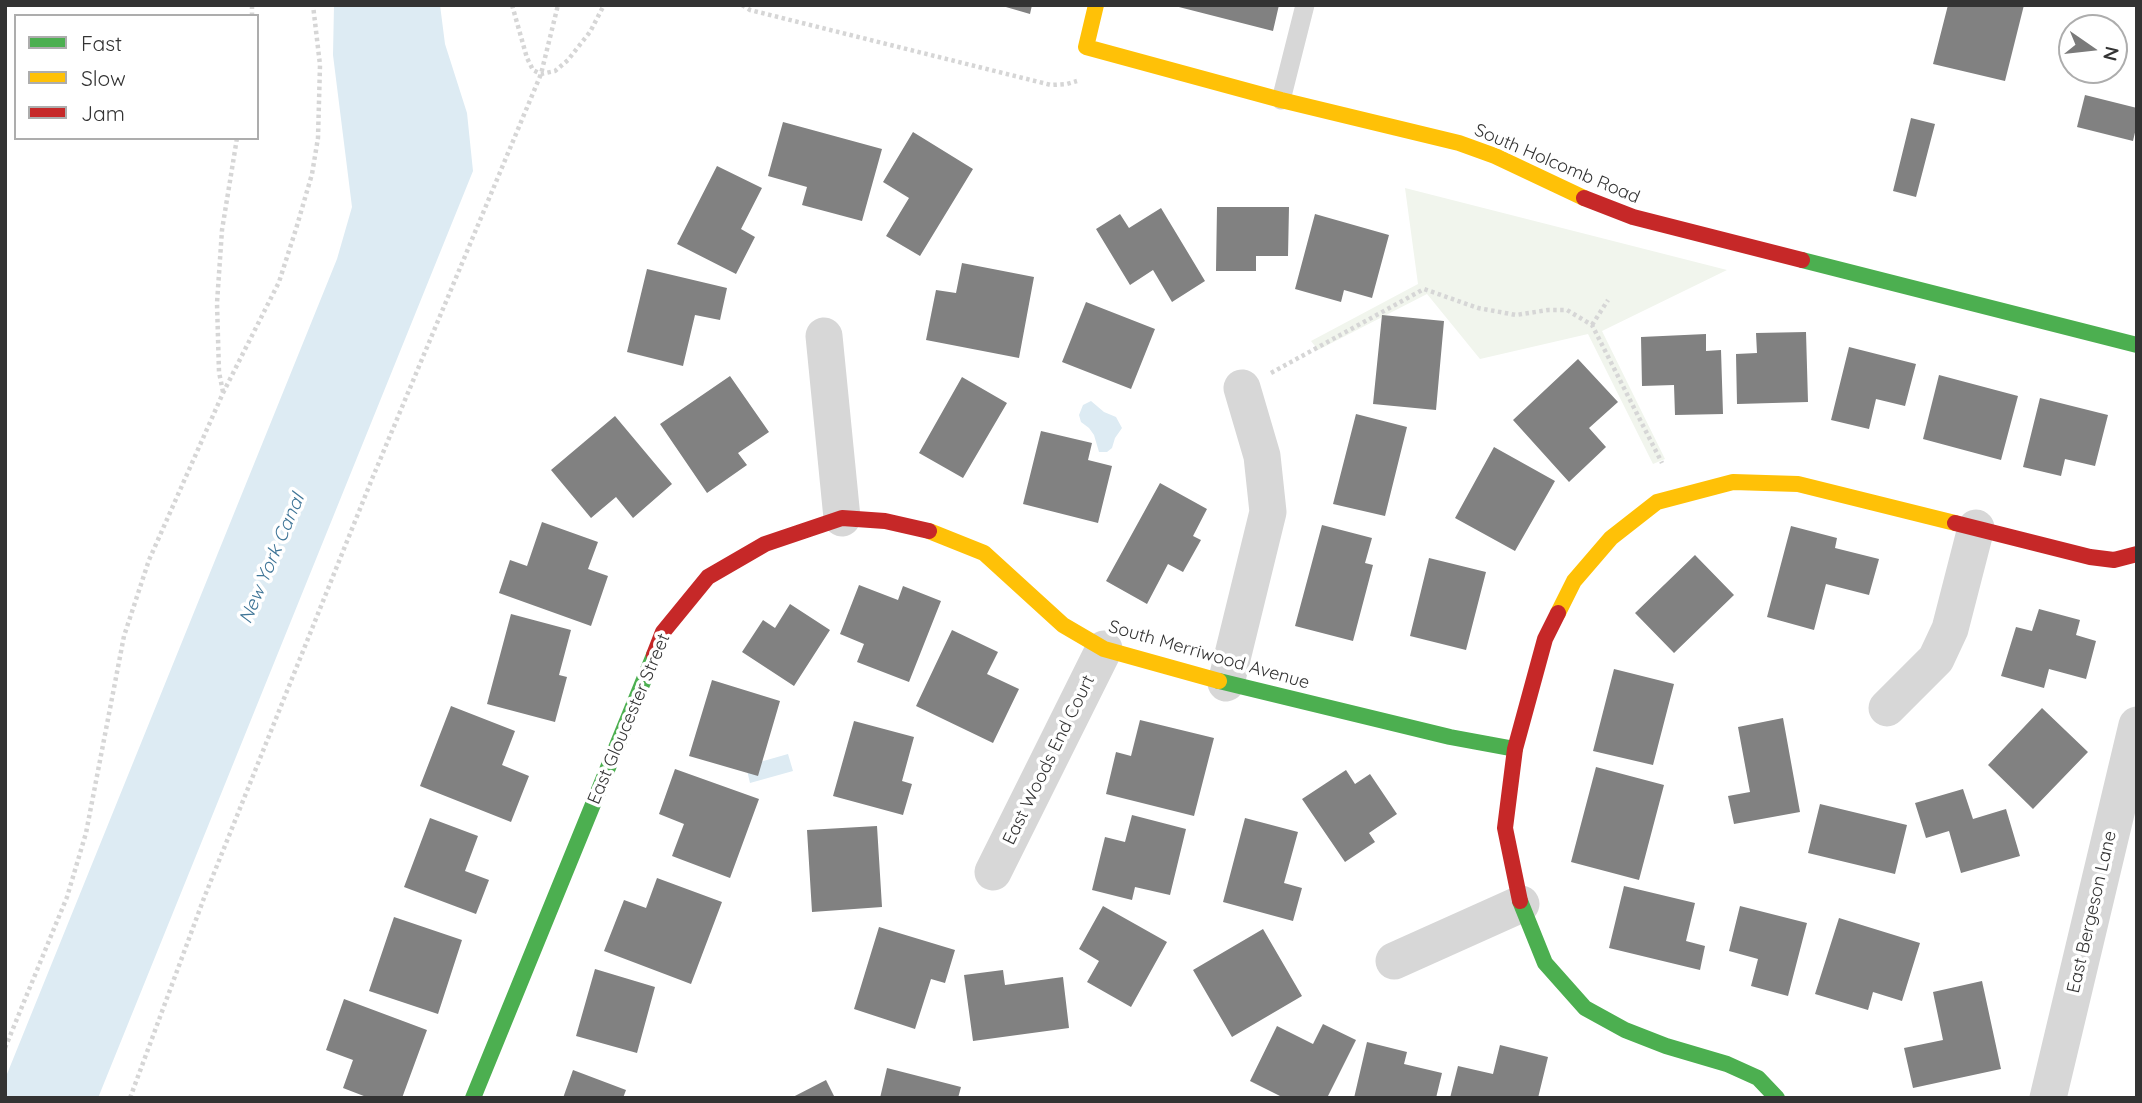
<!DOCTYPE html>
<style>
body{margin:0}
#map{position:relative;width:2142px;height:1103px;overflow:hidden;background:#fff;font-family:Quicksand,sans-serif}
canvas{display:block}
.frame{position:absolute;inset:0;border:7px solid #333;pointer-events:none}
.legend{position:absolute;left:14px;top:14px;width:245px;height:126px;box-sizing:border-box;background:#fff;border:2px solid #adadad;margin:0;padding:9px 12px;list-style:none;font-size:21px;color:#333}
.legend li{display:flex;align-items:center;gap:14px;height:35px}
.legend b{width:35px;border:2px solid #adadad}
.north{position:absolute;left:2058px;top:14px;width:70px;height:70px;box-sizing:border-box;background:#fff;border:2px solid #adadad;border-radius:50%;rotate:104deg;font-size:19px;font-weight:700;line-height:28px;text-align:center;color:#333}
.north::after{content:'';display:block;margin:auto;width:24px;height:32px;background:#7a7a7a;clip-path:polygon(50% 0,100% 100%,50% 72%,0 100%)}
</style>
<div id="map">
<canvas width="2142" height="1103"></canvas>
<div class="frame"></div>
<ul class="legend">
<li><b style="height:9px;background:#4caf50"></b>Fast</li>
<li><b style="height:9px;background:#ffc107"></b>Slow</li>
<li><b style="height:9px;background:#c62828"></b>Jam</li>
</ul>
<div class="north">N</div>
</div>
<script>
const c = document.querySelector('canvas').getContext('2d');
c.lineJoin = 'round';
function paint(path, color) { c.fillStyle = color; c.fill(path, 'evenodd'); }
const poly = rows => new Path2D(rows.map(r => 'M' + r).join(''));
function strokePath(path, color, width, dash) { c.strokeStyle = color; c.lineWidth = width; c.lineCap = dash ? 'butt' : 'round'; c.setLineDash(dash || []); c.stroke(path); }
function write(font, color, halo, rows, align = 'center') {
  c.font = font + ' Quicksand,sans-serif'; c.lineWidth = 7; c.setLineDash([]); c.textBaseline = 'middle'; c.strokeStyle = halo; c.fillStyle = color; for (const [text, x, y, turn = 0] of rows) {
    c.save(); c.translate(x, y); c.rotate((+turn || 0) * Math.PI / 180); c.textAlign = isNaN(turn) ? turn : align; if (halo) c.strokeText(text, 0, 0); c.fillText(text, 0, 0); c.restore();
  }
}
paint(poly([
 [1405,188,1727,270,1602,331,1665,459,1653,464,1588,334,1480,359,1427,294,1318,350,1311,341,1418,284]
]), '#f1f5ed');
paint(poly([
 [334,5,440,5,445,44,467,113,473,171,98,1098,5,1098,5,1079,337,259,352,207,333,55],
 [1091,401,1104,412,1116,417,1122,428,1115,438,1112,448,1107,452,1099,452,1094,435,1089,428,1081,422,1079,415,1083,405],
 [788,754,793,771,750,783,746,766]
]), '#ddebf3');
paint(poly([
 [999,5,1032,5,1030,14],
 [1171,5,1279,5,1273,31],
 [1948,5,2024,5,2005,81,1933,64],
 [2085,95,2137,108,2137,124,2133,141,2077,127],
 [1911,118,1935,124,1916,197,1893,191],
 [783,122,882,149,862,221,802,205,807,187,768,176],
 [913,132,973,169,920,256,886,236,909,198,883,182],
 [717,166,762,188,741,229,755,237,736,274,677,244],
 [1217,207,1289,207,1288,256,1256,256,1256,271,1216,271],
 [1161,208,1205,281,1172,302,1153,270,1130,285,1096,229,1120,214,1129,228],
 [1315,214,1389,235,1372,298,1344,290,1341,302,1295,289],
 [962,263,1034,277,1019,358,926,340,936,290,956,293],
 [647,269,727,288,720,320,695,315,683,366,627,352],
 [1086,302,1155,329,1131,389,1062,362],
 [1382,315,1444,321,1436,410,1373,404],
 [1806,332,1808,402,1737,404,1736,354,1757,353,1756,333],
 [1706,334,1706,351,1721,350,1723,414,1675,415,1674,385,1642,386,1641,337],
 [1849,347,1916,364,1905,406,1876,399,1869,429,1831,420],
 [1578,359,1618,402,1589,428,1606,447,1569,482,1513,420],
 [1939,375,2018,396,2001,460,1923,439],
 [730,376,769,432,738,453,747,465,707,493,660,424],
 [962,377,1007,403,963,478,919,453],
 [2040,398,2108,415,2095,466,2065,459,2061,476,2023,467],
 [1356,414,1407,427,1385,516,1333,504],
 [615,416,672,484,633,518,616,497,591,518,551,470],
 [1041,431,1092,443,1088,460,1112,466,1098,523,1023,504],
 [1494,447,1555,481,1515,551,1455,518],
 [1160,483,1207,509,1193,536,1201,540,1183,572,1168,564,1147,604,1106,581],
 [542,522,598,542,588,569,608,576,591,626,499,593,510,560,527,566],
 [1322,525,1372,538,1365,563,1373,565,1353,641,1295,626],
 [1791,526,1837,538,1835,548,1879,559,1869,595,1826,584,1814,630,1767,617],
 [1695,555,1734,595,1674,653,1635,613],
 [1429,558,1486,572,1466,650,1410,636],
 [859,585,898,600,903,586,941,601,909,682,857,662,864,644,840,634],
 [790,604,830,630,794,686,742,652,763,620,775,628],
 [2039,609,2080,620,2076,635,2096,641,2086,679,2049,669,2044,688,2001,676,2016,627,2032,631],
 [511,614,571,630,559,675,567,677,555,722,487,704],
 [952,630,998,652,987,674,1019,689,993,743,916,706],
 [1614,669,1674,684,1653,765,1593,751],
 [712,680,780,701,758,776,689,756],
 [451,706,515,731,502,765,529,776,511,822,420,786],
 [2042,708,2088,752,2033,809,1988,765],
 [1783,718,1800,812,1734,824,1728,796,1750,792,1738,727],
 [1140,720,1214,738,1194,816,1106,794,1116,752,1131,756],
 [854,721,914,737,902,781,912,784,903,815,833,796],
 [1596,767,1664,785,1639,880,1571,862],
 [675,769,759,799,730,878,672,856,684,824,659,814],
 [1346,770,1355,784,1370,774,1397,814,1369,833,1375,842,1345,862,1302,799],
 [1963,789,1973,819,2006,809,2020,856,1961,873,1949,831,1926,838,1915,803],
 [1820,804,1907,825,1895,874,1808,853],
 [1132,815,1186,829,1170,895,1135,887,1132,900,1092,890,1105,837,1125,842],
 [430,818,478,836,465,871,489,880,476,914,404,887],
 [1245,818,1298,832,1284,883,1302,888,1293,921,1223,902],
 [877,826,882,907,812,912,807,830],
 [657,878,722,902,691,984,604,951,624,900,646,908],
 [1624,886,1695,903,1686,941,1705,946,1700,970,1609,948],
 [1103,906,1167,942,1131,1007,1087,982,1099,961,1079,949],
 [1740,906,1807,923,1788,996,1751,986,1758,959,1729,951],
 [394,917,462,940,438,1014,369,991],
 [1839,918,1920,943,1902,1001,1873,992,1868,1010,1815,994],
 [879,927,955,950,945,983,931,979,915,1029,854,1009],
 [1263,929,1302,996,1232,1037,1193,970],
 [595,969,655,987,637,1053,576,1036],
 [1003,970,1005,985,1063,977,1069,1028,973,1041,964,975],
 [1982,981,2001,1069,1913,1088,1904,1048,1943,1040,1933,992],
 [344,999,427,1030,402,1098,369,1098,343,1088,353,1060,326,1050],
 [1323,1024,1356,1040,1327,1098,1284,1098,1250,1081,1277,1026,1313,1044],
 [1367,1042,1407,1052,1404,1064,1442,1073,1436,1098,1354,1098],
 [1500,1045,1548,1057,1538,1098,1450,1098,1458,1066,1493,1074],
 [887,1068,961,1087,958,1098,880,1098],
 [573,1070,626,1090,623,1098,563,1098],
 [826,1080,835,1098,791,1098]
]), '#818181');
strokePath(poly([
 [512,5,527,58,533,70,541,74,555,71,568,60,590,32,604,5],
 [742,5,750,10,1051,85,1067,84,1077,81],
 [252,16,252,5],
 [1592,325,1608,300],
 [1271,373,1424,289,1478,308,1516,315,1548,310,1567,310,1592,325,1662,463],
 [223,392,219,372,217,303,222,230,237,138],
 [5,1048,67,897,86,833,124,636,149,560,223,393,279,282,296,229,312,174,318,138,320,65,313,5],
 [130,1098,204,898,372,479,541,74,558,5]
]), '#d6d6d6', 4.5, [3.5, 3.5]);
strokePath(poly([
 [1281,100,1305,5]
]), '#d7d7d7', 19);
strokePath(poly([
 [824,336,842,518],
 [1226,683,1268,512,1262,456,1242,388],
 [1887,708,1936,659,1950,629,1976,528],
 [993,872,1104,649],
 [1394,961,1521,904],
 [2048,1098,2137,725]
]), '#d7d7d7', 37);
strokePath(poly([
 [1802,260,2137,345],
 [1219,681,1450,737,1515,749],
 [1520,901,1545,963,1585,1008,1625,1030,1666,1046,1727,1064,1758,1078,1777,1098],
 [473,1098,654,655]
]), '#4caf50', 16);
strokePath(poly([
 [1096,5,1086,47,1281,100,1459,143,1495,156,1584,198],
 [929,531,984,553,1063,625,1104,649,1219,681],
 [1558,613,1574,581,1611,538,1657,502,1733,482,1798,484,1955,523]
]), '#ffc107', 16);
strokePath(poly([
 [1584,198,1633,217,1802,260],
 [1955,523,2090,557,2114,560,2137,554],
 [654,655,663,632,708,577,765,544,842,518,885,521,929,531],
 [1520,901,1505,828,1515,749,1545,639,1558,613]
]), '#c62828', 16);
write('18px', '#333', '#fff', [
 ["South Holcomb Road",1557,164,23],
 ["South Merriwood Avenue",1209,655,16],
 ["East Gloucester Street",629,719,-67],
 ["East Woods End Court",1049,760,-64],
 ["East Bergeson Lane",2092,912,-77]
]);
write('italic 19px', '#3f7597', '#fff', [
 ["New York Canal",272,559,-67]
]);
</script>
